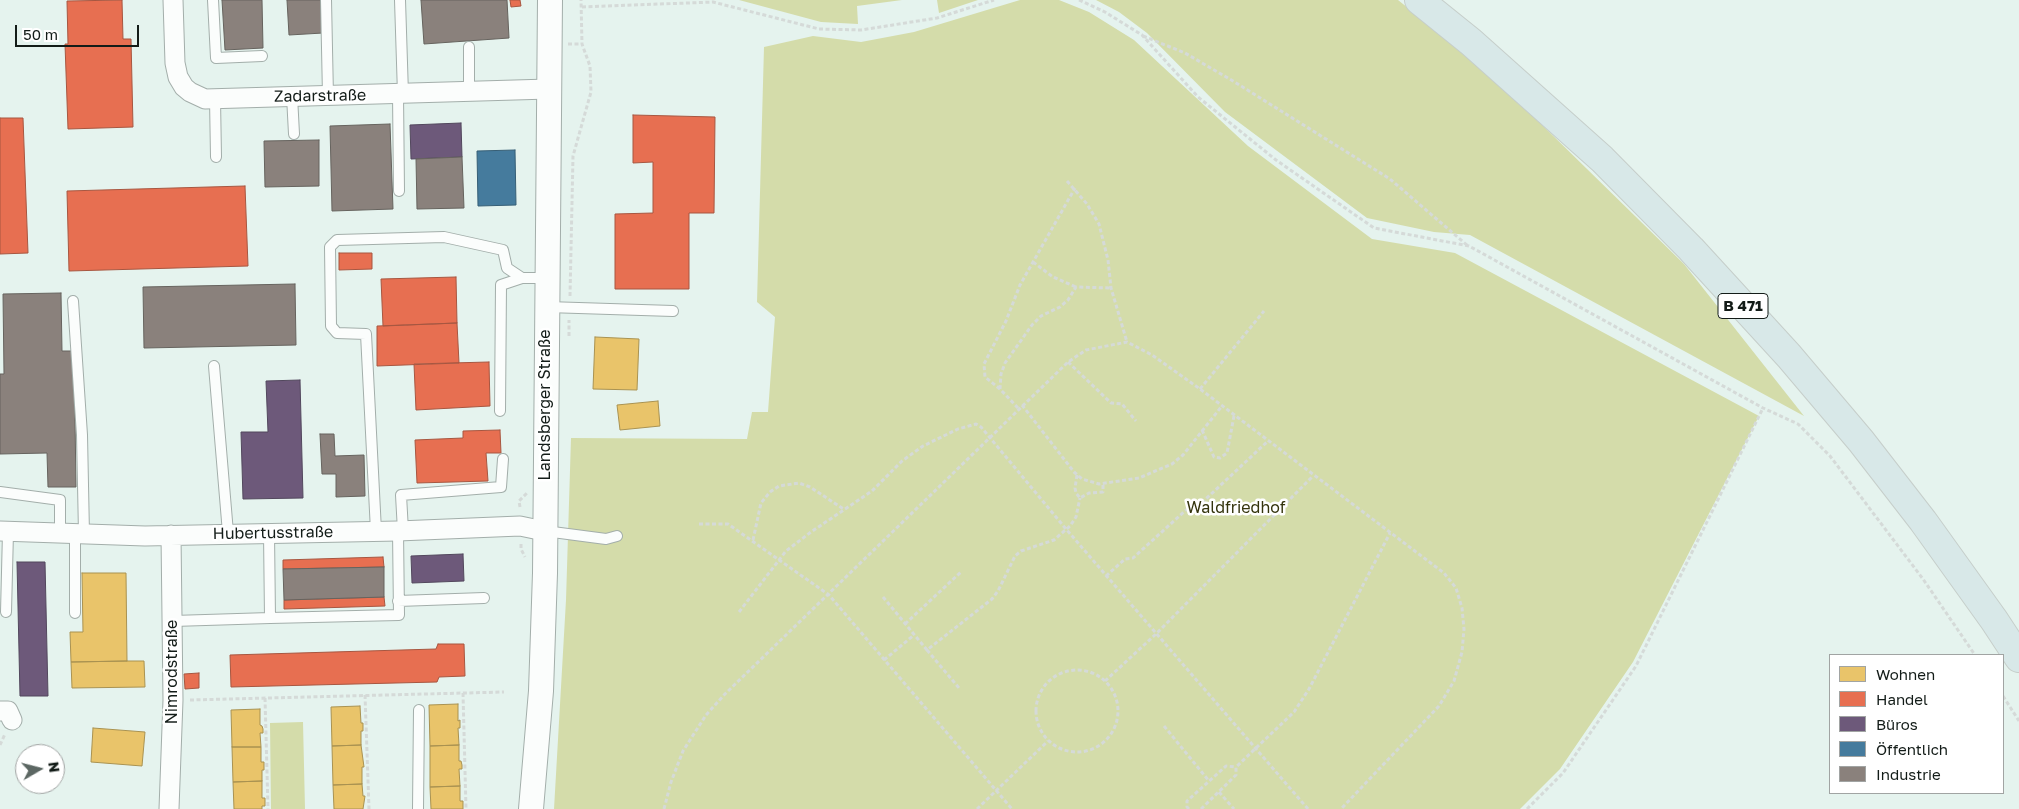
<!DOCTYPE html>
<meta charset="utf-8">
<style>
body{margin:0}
#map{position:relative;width:2019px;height:809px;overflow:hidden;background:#e5f3ee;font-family:"Golos Text",sans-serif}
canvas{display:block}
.legend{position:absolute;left:1829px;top:654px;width:175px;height:140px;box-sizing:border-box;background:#fff;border:1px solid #a1a4a3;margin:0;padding:6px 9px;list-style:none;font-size:15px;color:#131c18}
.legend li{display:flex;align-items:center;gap:10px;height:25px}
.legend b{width:25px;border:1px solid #a1a4a3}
.north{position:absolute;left:15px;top:744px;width:50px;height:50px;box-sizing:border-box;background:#fff;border:1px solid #a1a4a3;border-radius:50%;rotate:82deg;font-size:14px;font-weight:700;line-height:20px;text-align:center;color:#131c18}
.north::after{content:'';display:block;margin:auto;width:18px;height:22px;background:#5c6763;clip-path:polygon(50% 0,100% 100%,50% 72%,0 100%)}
.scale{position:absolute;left:15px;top:25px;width:124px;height:22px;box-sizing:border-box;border:2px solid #131c18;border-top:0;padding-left:6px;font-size:15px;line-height:18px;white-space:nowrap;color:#131c18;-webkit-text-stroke:4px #fff;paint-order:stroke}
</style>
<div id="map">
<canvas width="2019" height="809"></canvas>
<ul class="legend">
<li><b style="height:14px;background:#e9c46a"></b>Wohnen</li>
<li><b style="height:14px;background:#e76f51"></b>Handel</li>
<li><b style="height:14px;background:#6d597a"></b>Büros</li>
<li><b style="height:14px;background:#457b9d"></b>Öffentlich</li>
<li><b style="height:14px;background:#8a817c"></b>Industrie</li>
</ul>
<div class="north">N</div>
<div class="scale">50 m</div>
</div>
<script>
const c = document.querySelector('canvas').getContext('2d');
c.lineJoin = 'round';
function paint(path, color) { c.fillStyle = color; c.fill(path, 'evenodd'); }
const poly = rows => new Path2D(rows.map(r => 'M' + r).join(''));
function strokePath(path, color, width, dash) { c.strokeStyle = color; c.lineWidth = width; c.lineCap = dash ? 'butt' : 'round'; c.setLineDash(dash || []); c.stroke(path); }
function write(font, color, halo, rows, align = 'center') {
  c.font = font + ' "Golos Text",sans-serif'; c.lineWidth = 5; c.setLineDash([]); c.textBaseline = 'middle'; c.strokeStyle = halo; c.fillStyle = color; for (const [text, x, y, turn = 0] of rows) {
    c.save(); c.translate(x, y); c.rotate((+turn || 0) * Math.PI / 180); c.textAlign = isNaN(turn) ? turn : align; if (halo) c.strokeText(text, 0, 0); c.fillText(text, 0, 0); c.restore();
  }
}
paint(poly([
 [739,0,902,0,857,6,858,24,821,22],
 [937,0,978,0,939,13],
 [1020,0,1059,0,1089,12,1134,40,1248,146,1372,239,1455,253,1759,416,1633,662,1560,769,1520,809,554,809,566,600,571,438,747,439,752,412,768,412,775,317,757,302,764,47,813,36,861,42,914,32],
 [1096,0,1398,0,1489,73,1684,264,1804,416,1470,235,1434,232,1367,218,1225,112,1147,33,1119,12],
 [303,722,305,809,271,809,270,723]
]), '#d4dcaa');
const homes = poly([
 [595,337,639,339,637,390,593,389,595,337],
 [658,401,660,426,620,430,617,405,658,401],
 [82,573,126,573,127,661,71,662,70,632,83,632,82,573],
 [127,661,144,661,145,687,72,688,71,662,127,661],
 [458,704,458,721,460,720,460,728,458,728,459,745,430,746,429,705,458,704],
 [360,706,361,723,363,723,363,731,361,731,361,745,332,746,331,707,360,706],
 [260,709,260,725,262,726,263,729,263,733,260,733,261,747,232,747,231,710,260,709],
 [93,728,145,732,142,766,91,762,93,728],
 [361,745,364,767,362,767,362,784,333,785,332,746,361,745],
 [459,745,459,761,461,761,462,765,462,769,459,769,460,786,430,787,430,746,459,745],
 [232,747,261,747,261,762,264,762,264,770,262,770,262,781,233,782,232,747],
 [262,781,262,798,265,798,265,806,262,806,262,809,234,809,233,782,262,781],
 [362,784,363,796,365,796,363,809,334,809,333,785,362,784],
 [460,786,460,801,463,801,463,809,431,809,430,787,460,786]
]);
paint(homes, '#e9c46a');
strokePath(homes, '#a99251', 1);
const shops = poly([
 [122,0,123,39,131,39,133,127,68,129,65,44,68,44,67,1,122,0],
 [510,0,520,0,521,6,511,7,510,0],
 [633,115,715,117,714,213,689,213,689,289,615,289,615,214,653,213,653,162,633,163,633,115],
 [0,118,23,118,28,253,0,254,0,118],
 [245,186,248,266,69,271,67,191,245,186],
 [339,253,372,253,372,269,339,270,339,253],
 [456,277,457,323,383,326,381,279,456,277],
 [457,323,459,363,377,366,377,326,457,323],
 [489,362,490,406,416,410,414,364,489,362],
 [500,430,501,453,486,453,488,481,417,483,415,440,463,438,463,431,500,430],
 [383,557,384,567,283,569,283,560,383,557],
 [384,597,385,606,284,609,284,600,384,597],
 [438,644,464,644,465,676,439,677,437,682,231,687,230,655,436,649,438,644],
 [199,673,199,688,185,689,184,674,199,673]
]);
paint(shops, '#e76f51');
strokePath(shops, '#a75640', 1);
const offices = poly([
 [461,123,462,157,411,159,410,125,461,123],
 [300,380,303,498,243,499,241,432,268,432,266,381,300,380],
 [463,554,464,581,412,583,411,556,463,554],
 [17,562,45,562,48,696,20,696,17,562]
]);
paint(offices, '#6d597a');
strokePath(offices, '#52475d', 1);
const public = poly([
 [515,150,516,205,478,206,477,151,515,150]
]);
paint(public, '#457b9d');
strokePath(public, '#365e75', 1);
const industry = poly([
 [222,0,262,0,263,48,225,50,222,0],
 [287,0,322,0,323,33,289,35,287,0],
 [421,0,507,0,509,38,424,44,421,0],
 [390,124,393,209,332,211,330,126,390,124],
 [319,140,319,186,265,187,264,141,319,140],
 [462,157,464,208,417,209,416,159,462,157],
 [295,284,296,345,144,348,143,287,295,284],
 [61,293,62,351,74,351,76,487,48,487,47,453,0,454,0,374,4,374,3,294,61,293],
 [320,434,334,434,335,456,364,455,365,496,336,497,336,474,322,474,320,434],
 [384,567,384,597,284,600,283,569,384,567]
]);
paint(industry, '#8a817c');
strokePath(industry, '#66635e', 1);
const service = poly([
 [213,0,216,58,262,56],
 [326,0,328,96],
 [400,0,403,94],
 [469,47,469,91],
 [398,94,399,191],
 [292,96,294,134],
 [215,99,216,157],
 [73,301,82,435,84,534],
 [547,307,673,311],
 [214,366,228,533],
 [500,411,501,285,522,278,547,278],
 [0,492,60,500,60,534],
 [376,531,366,334,337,333,331,326,330,247,337,240,444,237,503,250,507,268,522,278],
 [403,531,401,495,501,487,503,459],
 [545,531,606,539,617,536],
 [269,533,270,618,399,615,398,531],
 [398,601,484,598],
 [6,612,8,532],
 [75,613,75,534],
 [173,621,270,618],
 [418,809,419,710]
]);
const minor = poly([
 [173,0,175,63,178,77,184,87,190,92,205,99,549,89],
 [0,531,145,536,398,531,520,526,544,531],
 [0,711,8,711,12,720],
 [169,809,173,700,171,535]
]);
const tertiary = poly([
 [531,809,541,691,545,573,550,0]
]);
const trunk = poly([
 [1419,0,1471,42,1602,159,1691,249,1789,356,1861,441,1923,521,1994,620,2019,658]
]);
strokePath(service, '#a3aeaa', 12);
strokePath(minor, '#a3aeaa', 21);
strokePath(tertiary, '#a3aeaa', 26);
strokePath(trunk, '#c6ceca', 30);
strokePath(poly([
 [1079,0,1105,12,1142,35,1198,97,1276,160,1374,228,1469,246,1763,408,1798,424,1830,456,1923,579,1975,655],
 [582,7,713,2,819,29,861,30,937,18,994,0],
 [1143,36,1185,53,1233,81,1390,179,1468,246],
 [568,44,582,44],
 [1067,181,1087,204,1099,224,1108,260,1111,288,1127,342],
 [1033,262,1053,277,1076,287],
 [570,296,573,156,591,92,590,66,582,44,581,0],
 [569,336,569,320],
 [1068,362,1111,403,1122,404,1136,421],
 [1000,389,985,377,984,364,1006,321,1020,285,1075,188],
 [1200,389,1264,311],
 [1022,405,1074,472,1082,479,1099,484,1139,478,1172,464,1183,455,1222,406],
 [1018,408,1000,389,1001,374,1005,363,1032,325,1041,316,1060,307,1068,300,1076,287,1111,288],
 [1202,430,1214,457,1220,458,1227,453,1234,416],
 [1077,475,1075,488,1076,493,1080,498,1089,493,1103,492,1103,484],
 [520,507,519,501,527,493],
 [699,524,728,524,829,595,1012,809],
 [753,540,761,503,770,492,779,486,799,483,810,487,845,510],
 [521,544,521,549,525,557],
 [1106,576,1125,559,1133,558,1186,510,1194,510,1268,441],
 [883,597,927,650,992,599,998,591,1015,556,1021,551,1054,540,1070,526,1076,517,1080,498],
 [739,612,786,551,811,532,872,491,902,461,923,446,958,429,976,424,981,427,1066,529,1308,809],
 [905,624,962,571],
 [927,650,959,688],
 [884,660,914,635],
 '1036 711a41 41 0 1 1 82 0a41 41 0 1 1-82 0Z',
 [1105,681,1156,634,1313,476],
 [463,693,466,809],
 [365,695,369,809],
 [2003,696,2019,721],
 [265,698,268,809],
 [190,700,504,692],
 [1164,726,1209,781],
 [0,745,5,734],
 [1219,792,1234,809],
 [664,809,671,782,683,751,706,715,725,694,1068,362,1086,350,1127,342,1152,355,1200,389,1444,573,1456,588,1462,608,1464,629,1462,652,1454,681,1439,706,1341,809],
 [977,809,1048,741],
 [1189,809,1187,807,1187,801,1226,766,1236,767],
 [1201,809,1236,775,1236,767,1294,712,1309,689,1390,533],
 [1527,809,1563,773,1636,666,1763,408]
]), '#d5dad8', 3, [4, 2.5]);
strokePath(service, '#fbfdfc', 10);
strokePath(minor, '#fbfdfc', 19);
strokePath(tertiary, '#fbfdfc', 24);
strokePath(trunk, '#d8e8e8', 28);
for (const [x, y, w] of [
 [1743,306,50]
]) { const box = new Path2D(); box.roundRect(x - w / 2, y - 12.5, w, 25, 4); c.fillStyle = '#fff'; c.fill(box); strokePath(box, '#131c18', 1); }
write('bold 15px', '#131c18', null, [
 ["B 471",1743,306]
]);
write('16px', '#131c18', '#fff', [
 ["Zadarstraße",320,96,-1],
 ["Landsberger Straße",545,405,-90],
 ["Hubertusstraße",273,533,-1],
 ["Nimrodstraße",172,672,-90]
]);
write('16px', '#34340d', '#fff', [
 ["Waldfriedhof",1236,508]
]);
</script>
